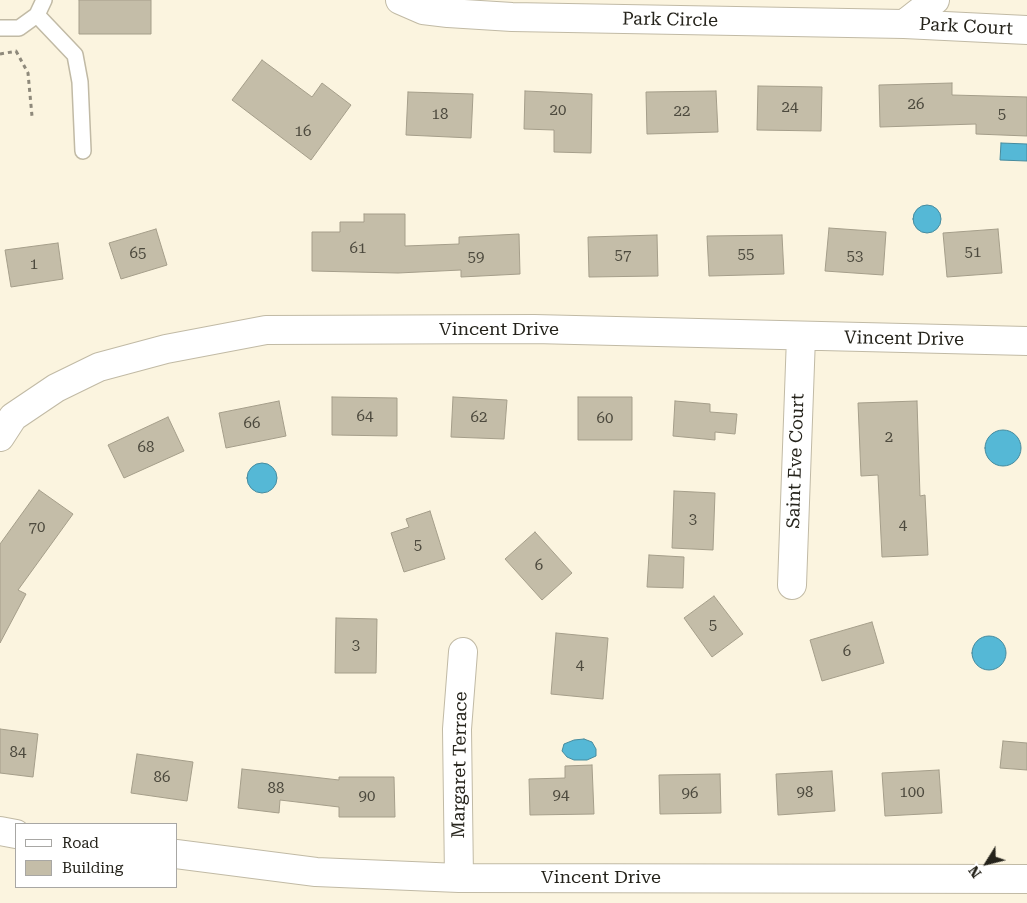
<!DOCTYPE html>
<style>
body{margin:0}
#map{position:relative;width:1027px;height:903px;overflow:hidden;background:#fbf4df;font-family:"Roboto Serif",serif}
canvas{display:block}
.legend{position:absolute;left:15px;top:823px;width:162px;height:65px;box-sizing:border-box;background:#fff;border:1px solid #a8a7a4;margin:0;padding:6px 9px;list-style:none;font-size:15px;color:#25231b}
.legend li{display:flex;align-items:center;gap:10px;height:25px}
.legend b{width:25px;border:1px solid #a8a7a4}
.north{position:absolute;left:962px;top:838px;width:50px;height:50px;-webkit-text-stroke:4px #fff;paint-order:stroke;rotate:234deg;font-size:14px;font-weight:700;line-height:20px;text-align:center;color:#25231b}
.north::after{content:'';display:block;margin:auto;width:18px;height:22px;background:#25231b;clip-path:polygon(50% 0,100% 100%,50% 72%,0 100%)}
</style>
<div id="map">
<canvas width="1027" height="903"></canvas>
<ul class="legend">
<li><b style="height:6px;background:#fff"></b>Road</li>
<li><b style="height:14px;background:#c4bda8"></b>Building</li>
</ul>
<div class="north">N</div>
</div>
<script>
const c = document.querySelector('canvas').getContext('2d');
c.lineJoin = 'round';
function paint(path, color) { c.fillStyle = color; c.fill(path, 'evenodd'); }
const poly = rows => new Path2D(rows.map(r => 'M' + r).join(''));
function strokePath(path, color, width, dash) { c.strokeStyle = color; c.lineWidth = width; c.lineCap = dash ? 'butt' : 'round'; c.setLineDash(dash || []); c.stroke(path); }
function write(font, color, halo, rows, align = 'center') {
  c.font = font + ' "Roboto Serif",serif'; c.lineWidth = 4; c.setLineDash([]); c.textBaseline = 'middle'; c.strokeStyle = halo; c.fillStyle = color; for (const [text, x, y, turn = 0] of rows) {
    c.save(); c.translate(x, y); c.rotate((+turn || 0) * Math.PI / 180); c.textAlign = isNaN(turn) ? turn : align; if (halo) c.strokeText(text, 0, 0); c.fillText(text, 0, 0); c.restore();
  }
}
const water = poly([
 [1001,143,1027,144,1027,161,1000,160,1001,143],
 '913 219a14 14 0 1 1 28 0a14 14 0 1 1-28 0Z',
 '985 448a18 18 0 1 1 36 0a18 18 0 1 1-36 0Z',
 '247 478a15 15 0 1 1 30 0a15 15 0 1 1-30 0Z',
 '972 653a17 17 0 1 1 34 0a17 17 0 1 1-34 0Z',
 [584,739,592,742,596,749,596,756,587,760,574,760,567,757,562,751,564,744,574,740,584,739]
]);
paint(water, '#55b8d6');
strokePath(water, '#478b9e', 1);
const building = poly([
 [79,0,151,0,151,34,79,34,79,0],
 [262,60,312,97,322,83,351,105,311,160,232,100,262,60],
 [952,83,952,95,1027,97,1027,136,976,134,976,124,880,127,879,85,952,83],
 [758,86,822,87,821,131,757,130,758,86],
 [525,91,592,94,591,153,554,152,554,130,524,129,525,91],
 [716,91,718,132,647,134,646,92,716,91],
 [408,92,473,94,471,138,406,135,408,92],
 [364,214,405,214,405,246,459,244,459,237,519,234,520,274,461,277,461,270,398,273,312,271,312,232,340,232,340,222,364,222,364,214],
 [829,228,886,232,883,275,825,271,829,228],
 [156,229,167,265,121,279,109,243,156,229],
 [998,229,1002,273,947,277,943,233,998,229],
 [657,235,658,276,589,277,588,237,657,235],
 [782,235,784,274,709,276,707,236,782,235],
 [58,243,63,279,11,287,5,250,58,243],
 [332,397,397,398,397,436,332,435,332,397],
 [453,397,507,400,504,439,451,437,453,397],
 [578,397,632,397,632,440,578,440,578,397],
 [279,401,286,436,226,448,219,413,279,401],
 [675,401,710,404,710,412,737,414,735,434,715,432,715,440,673,436,675,401],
 [917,401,920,496,925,495,928,555,882,557,878,475,861,476,858,403,917,401],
 [168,417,184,451,124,478,108,445,168,417],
 [39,490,73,514,18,590,26,594,0,643,0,544,39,490],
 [674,491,715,493,713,550,672,548,674,491],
 [430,511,445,559,404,572,391,533,409,527,406,519,430,511],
 [535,532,572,573,542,600,505,559,535,532],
 [649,555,684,557,683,588,647,587,649,555],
 [714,596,743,634,712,657,684,618,714,596],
 [336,618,377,619,376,673,335,673,336,618],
 [872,622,884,663,822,681,810,640,872,622],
 [556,633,608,638,603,699,551,694,556,633],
 [0,729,38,734,33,777,0,773,0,729],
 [1003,741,1027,743,1027,770,1000,768,1003,741],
 [137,754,193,762,187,801,131,793,137,754],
 [592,765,594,814,530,815,529,779,565,778,565,766,592,765],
 [242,769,339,780,339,777,394,777,395,817,339,817,339,807,280,800,279,813,238,808,242,769],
 [939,770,942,813,885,816,882,773,939,770],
 [832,771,835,811,778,815,776,774,832,771],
 [720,774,721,813,660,814,659,775,720,774]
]);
paint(building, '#c4bda8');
strokePath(building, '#a59e8a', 1);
const service = poly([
 [37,15,75,55,80,82,83,151],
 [0,28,19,28,37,15,44,0]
]);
const minor = poly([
 [400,0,423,10,448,13,512,17,904,24,1027,30],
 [904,24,935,0],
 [0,437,13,417,56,388,99,367,166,349,266,330,534,329,1027,341],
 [792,585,801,337],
 [0,831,16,834],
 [176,854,316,872,459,878,1027,879],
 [459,878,457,729,463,652]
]);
strokePath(service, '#c1baa5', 18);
strokePath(minor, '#c1baa5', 30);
strokePath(poly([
 [16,51,28,73,32,116],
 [0,54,17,51]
]), '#8e897b', 3, [4, 4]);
strokePath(service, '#fff', 15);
strokePath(minor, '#fff', 28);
write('15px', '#4d4a3e', null, [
 ["26",916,105],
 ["24",790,108],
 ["20",558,111],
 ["22",682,112],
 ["18",440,115],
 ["5",1002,115],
 ["16",303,132],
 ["61",358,249],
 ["51",973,253],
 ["65",138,254],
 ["55",746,255],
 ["57",623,256],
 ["53",855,257],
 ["59",476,258],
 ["1",34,265],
 ["64",365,417],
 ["62",479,418],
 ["60",605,419],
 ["66",252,424],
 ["2",889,438],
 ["68",146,448],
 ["3",693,520],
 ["4",903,526],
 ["70",37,528],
 ["5",418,546],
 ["6",539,566],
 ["5",713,626],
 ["3",356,646],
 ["6",847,652],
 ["4",580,666],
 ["84",18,753],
 ["86",162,778],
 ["88",276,789],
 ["98",805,793],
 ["100",912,793],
 ["96",690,794],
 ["94",561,796],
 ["90",367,797]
]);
write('18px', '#25231b', '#fff', [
 ["Park Circle",670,20,1],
 ["Park Court",966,27,3],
 ["Vincent Drive",499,330],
 ["Vincent Drive",904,339,1],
 ["Saint Eve Court",796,461,-88],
 ["Margaret Terrace",460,765,-89],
 ["Vincent Drive",601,878]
]);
</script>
